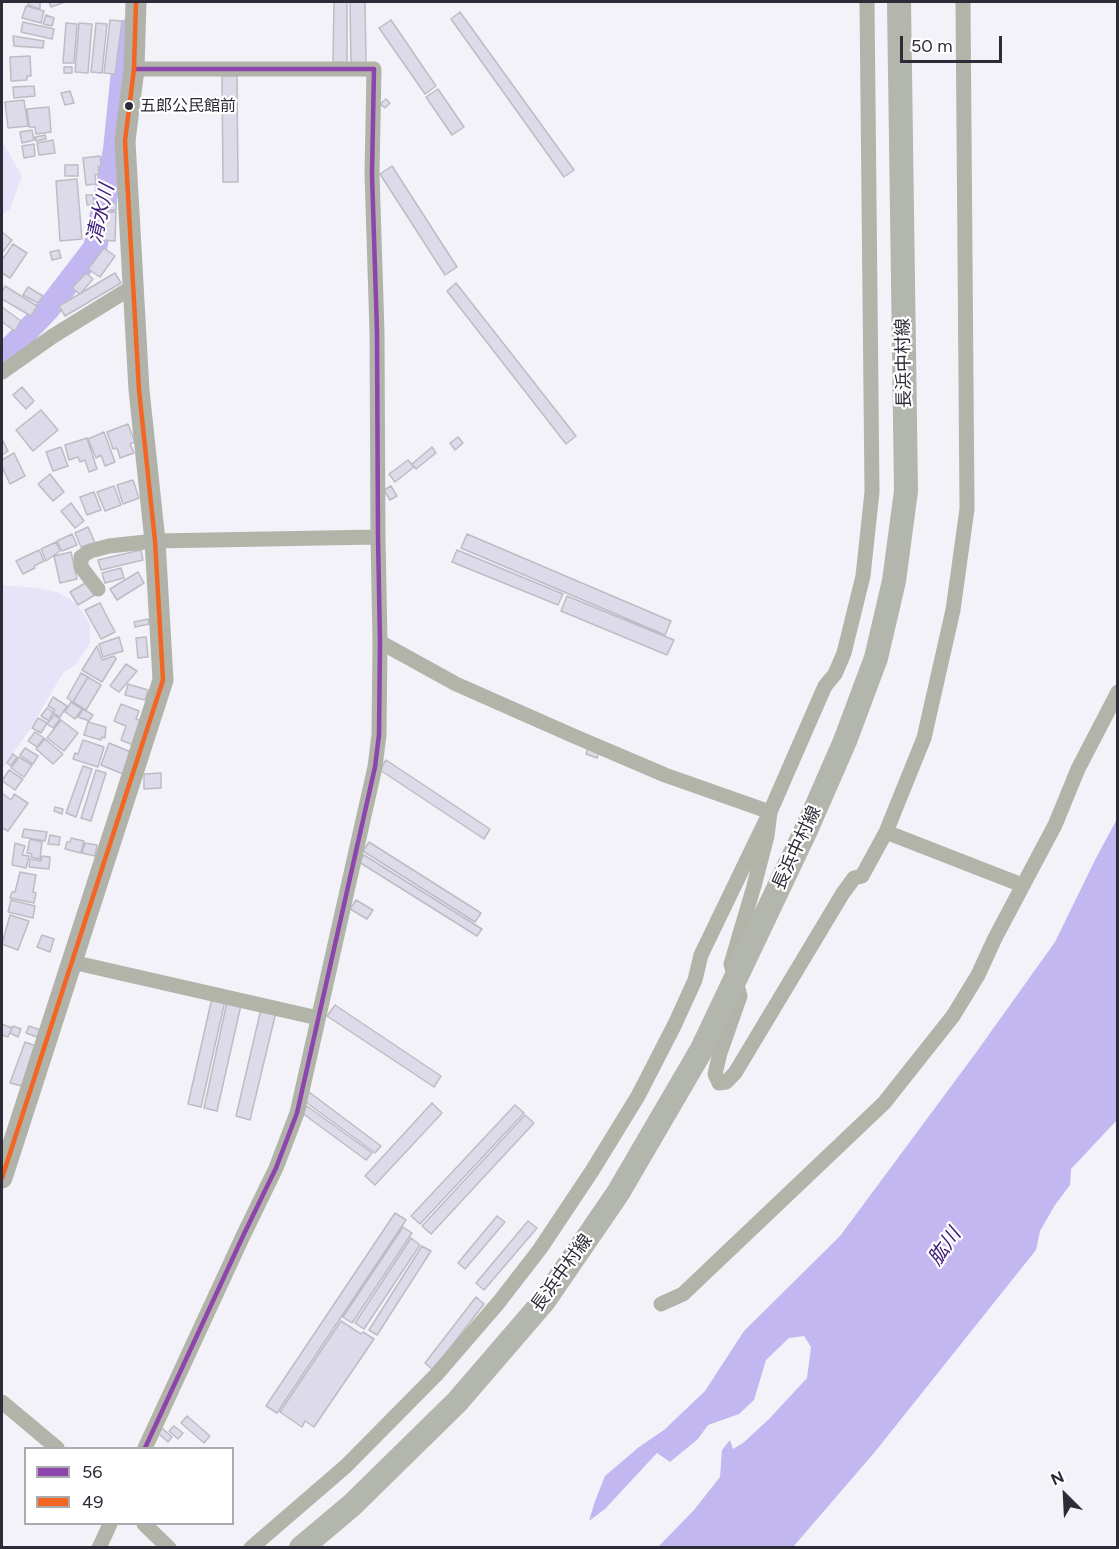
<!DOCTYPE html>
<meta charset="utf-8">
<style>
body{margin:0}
#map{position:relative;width:1119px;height:1549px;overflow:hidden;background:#f3f2f9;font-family:Figtree,sans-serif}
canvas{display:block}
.frame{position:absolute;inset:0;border:3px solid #2e2b38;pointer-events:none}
.legend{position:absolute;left:24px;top:1447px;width:210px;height:78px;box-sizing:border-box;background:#fff;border:2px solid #abaaaf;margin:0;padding:8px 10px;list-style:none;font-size:18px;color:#2e2b38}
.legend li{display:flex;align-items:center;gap:12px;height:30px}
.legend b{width:30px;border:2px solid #abaaaf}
.north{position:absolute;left:1035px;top:1465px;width:60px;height:60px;-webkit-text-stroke:4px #fff;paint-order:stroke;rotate:336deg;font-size:16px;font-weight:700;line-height:24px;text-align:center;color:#2e2b38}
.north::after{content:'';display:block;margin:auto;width:21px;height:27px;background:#2e2b38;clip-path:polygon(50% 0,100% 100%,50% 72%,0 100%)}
.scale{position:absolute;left:900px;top:36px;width:102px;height:27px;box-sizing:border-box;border:3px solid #2e2b38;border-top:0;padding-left:8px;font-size:18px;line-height:21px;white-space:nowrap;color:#2e2b38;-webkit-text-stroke:4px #fff;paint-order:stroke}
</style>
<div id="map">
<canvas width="1119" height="1549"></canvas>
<div class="frame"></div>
<ul class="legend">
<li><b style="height:8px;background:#8e44ad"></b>56</li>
<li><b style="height:8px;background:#f26522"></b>49</li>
</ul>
<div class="north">N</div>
<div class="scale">50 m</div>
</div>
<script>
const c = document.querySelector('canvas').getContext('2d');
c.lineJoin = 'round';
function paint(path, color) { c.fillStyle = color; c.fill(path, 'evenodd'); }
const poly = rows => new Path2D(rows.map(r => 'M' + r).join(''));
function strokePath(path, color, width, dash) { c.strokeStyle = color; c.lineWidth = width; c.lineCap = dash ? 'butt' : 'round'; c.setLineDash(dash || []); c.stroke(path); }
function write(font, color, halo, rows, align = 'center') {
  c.font = font + ' Figtree,"Noto Sans JP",sans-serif'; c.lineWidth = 4.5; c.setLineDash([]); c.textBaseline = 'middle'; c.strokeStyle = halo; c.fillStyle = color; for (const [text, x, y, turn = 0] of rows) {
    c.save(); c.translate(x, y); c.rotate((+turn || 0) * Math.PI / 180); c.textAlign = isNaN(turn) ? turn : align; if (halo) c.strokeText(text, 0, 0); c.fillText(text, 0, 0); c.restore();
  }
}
paint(poly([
 [2,141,22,176,10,209,2,214],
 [2,585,37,588,57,592,77,604,90,624,90,643,76,664,63,673,30,729,2,769]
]), '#e7e3f8');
paint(poly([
 [1117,819,1117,1120,1071,1169,1070,1185,1055,1205,1040,1231,1036,1250,874,1453,793,1547,658,1547,694,1510,720,1477,722,1450,730,1440,733,1449,743,1443,769,1419,807,1378,811,1347,804,1336,789,1338,766,1360,754,1400,739,1414,708,1425,698,1439,670,1462,657,1453,605,1509,589,1521,595,1501,605,1476,639,1447,664,1430,705,1391,744,1331,840,1236,975,1054,1055,942,1095,860]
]), '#c3b7f1');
strokePath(poly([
 [2,357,48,309,95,248,115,150,127,31]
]), '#c3b7f1', 24);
const building = poly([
 [28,2,40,2,40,9,28,5,28,2],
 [49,2,65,2,51,7,49,2],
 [334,2,347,2,347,63,333,62,334,2],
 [350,2,365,2,366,63,351,63,350,2],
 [26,6,44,11,41,23,22,18,26,6],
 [460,12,574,170,564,177,451,19,460,12],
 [46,15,54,18,52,26,43,24,46,15],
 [110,20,122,21,115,74,104,73,110,20],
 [391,20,436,86,425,94,379,28,391,20],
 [23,22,54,29,52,39,21,32,23,22],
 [66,23,77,24,74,63,63,63,66,23],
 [79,23,92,24,88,73,75,72,79,23],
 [96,23,107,24,102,73,91,72,96,23],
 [13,36,44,41,43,48,14,46,13,36],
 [30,56,31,76,27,76,27,80,11,81,10,57,30,56],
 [64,67,72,67,72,73,64,73,64,67],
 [222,76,237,76,238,182,223,182,222,76],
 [34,86,35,96,14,98,13,87,34,86],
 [438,89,464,127,452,135,426,97,438,89],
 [70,91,74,103,65,105,61,93,70,91],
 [386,99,390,103,385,108,380,104,386,99],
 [24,100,28,126,8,128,5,102,24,100],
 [49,107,51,132,36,134,35,127,29,127,27,109,49,107],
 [32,130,34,140,22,143,20,132,32,130],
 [45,135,46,139,36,141,35,137,45,135],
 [53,140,55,153,39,155,37,143,53,140],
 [34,144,35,156,24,158,22,146,34,144],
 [100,156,101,166,98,167,99,174,95,175,96,184,86,185,83,158,100,156],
 [65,165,78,165,78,176,65,176,65,165],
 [392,166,457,267,445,275,380,174,392,166],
 [77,179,82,239,60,241,56,181,77,179],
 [86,195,93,195,94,204,87,205,86,195],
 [107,203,116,203,116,210,107,210,107,203],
 [103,212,116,212,115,241,102,240,103,212],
 [2,232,12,240,2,253,2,232],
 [13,244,27,253,10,278,2,273,2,260,13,244],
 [104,248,115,256,100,277,88,269,104,248],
 [59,250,61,258,52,260,50,252,59,250],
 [86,273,93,279,80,294,72,288,86,273],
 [115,273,121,283,65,316,59,306,115,273],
 [456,283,576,436,566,444,447,291,456,283],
 [5,286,37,306,31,316,2,299,2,292,5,286],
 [28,287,43,296,38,303,23,295,28,287],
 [2,307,21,321,15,331,2,322,2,307],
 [22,387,34,401,26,409,13,395,22,387],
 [41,410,58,430,33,451,16,430,41,410],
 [128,424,135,442,130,444,134,453,120,458,117,448,113,449,107,432,128,424],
 [104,432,115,462,105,466,101,455,96,458,88,439,104,432],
 [458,437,463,443,455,450,450,443,458,437],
 [87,438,97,469,89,472,85,460,80,462,78,457,69,460,65,445,87,438],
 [2,439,8,451,2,455,2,439],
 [61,447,68,466,53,471,46,452,61,447],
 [432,447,436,453,416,469,412,464,432,447],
 [14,453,25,476,10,484,2,467,2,460,14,453],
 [408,460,414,467,395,482,389,474,408,460],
 [50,474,64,492,53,501,38,484,50,474],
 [133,480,139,498,123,504,117,485,133,480],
 [114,486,121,505,105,511,97,492,114,486],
 [391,486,397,496,390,500,384,490,391,486],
 [94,492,101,510,87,515,80,497,94,492],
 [71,503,84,521,75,528,61,511,71,503],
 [88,527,96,545,86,550,84,546,81,547,75,533,88,527],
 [72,534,77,545,62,551,57,541,72,534],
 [467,534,671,621,665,635,461,548,467,534],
 [56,542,60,551,46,561,41,549,56,542],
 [39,550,44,561,34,566,35,568,23,574,16,561,39,550],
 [141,550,143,560,101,570,98,560,141,550],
 [457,550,563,594,558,605,452,562,457,550],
 [71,552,77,579,60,583,54,556,71,552],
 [121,568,124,578,105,583,102,573,121,568],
 [138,572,144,583,117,600,110,589,138,572],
 [87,582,95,595,78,605,70,592,87,582],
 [567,596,674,640,667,655,561,611,567,596],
 [100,603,115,632,101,639,85,610,100,603],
 [148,619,149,624,135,627,134,622,148,619],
 [119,637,123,651,103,657,99,644,119,637],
 [146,637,148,657,138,658,136,638,146,637],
 [97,646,102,660,114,656,116,659,102,682,82,670,97,646],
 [126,664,137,671,119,692,110,686,126,664],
 [81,673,88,677,73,702,67,698,81,673],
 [88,677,101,685,86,710,73,702,88,677],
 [128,684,148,690,145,700,125,695,128,684],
 [53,697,67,706,60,717,53,713,55,710,48,706,53,697],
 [71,702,82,709,75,719,65,712,71,702],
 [121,704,139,711,136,719,142,721,133,745,121,740,126,726,114,721,121,704],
 [47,708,53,712,49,721,41,716,47,708],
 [83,709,93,715,89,721,78,717,83,709],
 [54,715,60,719,53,728,47,724,54,715],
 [38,718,47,723,41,733,32,728,38,718],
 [61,720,78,733,64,751,47,738,61,720],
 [88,722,106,727,105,738,102,737,101,740,84,735,88,722],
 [35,732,44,738,37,747,28,741,35,732],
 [45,739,63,754,53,764,36,749,45,739],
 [83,740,104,747,98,767,73,759,75,753,78,754,83,740],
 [109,743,131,752,123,774,101,765,109,743],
 [25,748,38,756,33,764,20,755,25,748],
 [588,748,599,752,597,758,586,754,588,748],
 [13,754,17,757,11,766,7,763,13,754],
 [19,757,32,765,24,777,11,768,19,757],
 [386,760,490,829,484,839,380,770,386,760],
 [83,766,92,769,76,817,66,813,83,766],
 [9,770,23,779,15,790,2,781,9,770],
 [96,770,106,773,91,821,81,818,96,770],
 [161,773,161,788,144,789,144,774,161,773],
 [2,793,11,800,14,794,28,803,8,831,2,828,2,793],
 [55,807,63,809,62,814,54,811,55,807],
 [24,829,47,832,45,841,22,837,24,829],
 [50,835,60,837,59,845,48,844,50,835],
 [71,838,84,841,81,853,65,849,67,842,70,842,71,838],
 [30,839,42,842,40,859,31,857,32,854,27,853,30,839],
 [369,842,481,913,475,922,363,851,369,842],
 [15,843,25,846,22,855,29,856,26,868,12,865,15,843],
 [85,843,97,845,95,856,82,853,85,843],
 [364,855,482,929,477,936,359,862,364,855],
 [42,856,50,857,49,869,29,867,30,859,41,861,42,856],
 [20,872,36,875,33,892,36,893,34,903,10,898,12,892,15,892,20,872],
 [11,900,35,906,33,918,8,912,11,900],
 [356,900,373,910,367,919,350,909,356,900],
 [10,915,29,921,18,950,2,944,10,915],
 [42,935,54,939,50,952,37,947,42,935],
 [212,998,225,1001,201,1107,188,1104,212,998],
 [227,1002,241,1005,217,1111,204,1108,227,1002],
 [335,1005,441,1076,434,1087,327,1016,335,1005],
 [261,1009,276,1012,250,1120,236,1116,261,1009],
 [2,1024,12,1028,8,1037,2,1035,2,1024],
 [13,1026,21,1029,18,1037,10,1033,13,1026],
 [29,1026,40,1030,37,1037,26,1033,29,1026],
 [25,1042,36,1046,22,1086,10,1083,25,1042],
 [309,1092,381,1146,375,1153,303,1100,309,1092],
 [432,1103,442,1113,375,1185,365,1176,432,1103],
 [515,1105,524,1113,420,1224,411,1216,515,1105],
 [307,1106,372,1153,366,1160,302,1113,307,1106],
 [525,1115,534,1123,431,1234,422,1226,525,1115],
 [395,1213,406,1220,277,1413,266,1406,395,1213],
 [497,1216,505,1222,465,1269,458,1263,497,1216],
 [528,1221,537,1228,484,1290,476,1283,528,1221],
 [403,1227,412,1233,352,1323,343,1317,403,1227],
 [411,1238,420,1245,364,1329,355,1323,411,1238],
 [422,1246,431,1251,377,1335,369,1330,422,1246],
 [476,1297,484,1304,433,1370,425,1363,476,1297],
 [341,1321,361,1334,363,1332,374,1339,314,1427,305,1421,302,1427,280,1412,341,1321],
 [187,1416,210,1436,204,1443,181,1423,187,1416],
 [174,1426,183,1433,178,1439,169,1431,174,1426],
 [162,1428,172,1437,168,1442,158,1433,162,1428]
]);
paint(building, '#dddae9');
strokePath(building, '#bdbcc4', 1.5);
strokePath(poly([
 [134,69,374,69,372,174,377,332,378,537,380,642,379,735,375,767,297,1113,276,1168,243,1236,145,1448],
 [2,372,53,336,134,286],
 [98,589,81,567,81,557,90,551,109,546,155,541,378,537],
 [380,642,456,684,576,737,665,775,770,812,767,836,754,886,731,964,740,996,720,1053,715,1074,719,1083,726,1082,735,1073,843,893,854,878,862,876,886,832,924,738,953,610,967,509,963,2],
 [886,832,1022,885],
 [72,962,318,1018],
 [661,1304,683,1294,884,1103,953,1016,978,975,995,938,1055,825,1078,769,1118,692],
 [2,1402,57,1448],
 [144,1524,169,1548],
 [99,1548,110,1524],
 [251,1548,346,1466,436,1375,499,1302,540,1249,592,1171,638,1096,675,1024,695,980,701,955,770,812,825,686,835,674,844,653,863,576,872,492,867,2]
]), '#b2b4aa', 15);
strokePath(poly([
 [2,1178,163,680,155,541,139,390,125,141,134,69,136,2]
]), '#b1b3aa', 21);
strokePath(poly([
 [301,1548,352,1505,457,1402,544,1301,618,1193,702,1049,807,828,845,741,876,658,894,581,906,491,899,2]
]), '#b3b6ad', 24);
strokePath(poly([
 [134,69,374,69,372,174,377,332,378,537,380,642,379,735,375,767,297,1113,276,1168,243,1236,145,1448]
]), '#8e44ad', 4.5);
strokePath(poly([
 [2,1178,163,680,155,541,139,390,125,141,134,69,136,2]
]), '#f26522', 4.5);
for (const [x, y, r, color] of [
 [129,106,5,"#2e2b38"]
]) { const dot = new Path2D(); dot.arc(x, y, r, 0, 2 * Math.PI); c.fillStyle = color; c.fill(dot); strokePath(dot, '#fff', 2); }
write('16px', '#2e2b38', '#fff', [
 ["五郎公民館前",140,106]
], 'left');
write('18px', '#2e2b38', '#fff', [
 ["長浜中村線",904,363,-91],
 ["長浜中村線",797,848,-65],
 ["長浜中村線",562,1273,-54]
]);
write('italic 20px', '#40207b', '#fff', [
 ["清水川",101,214,-77],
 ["肱川",945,1247,-55]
]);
</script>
